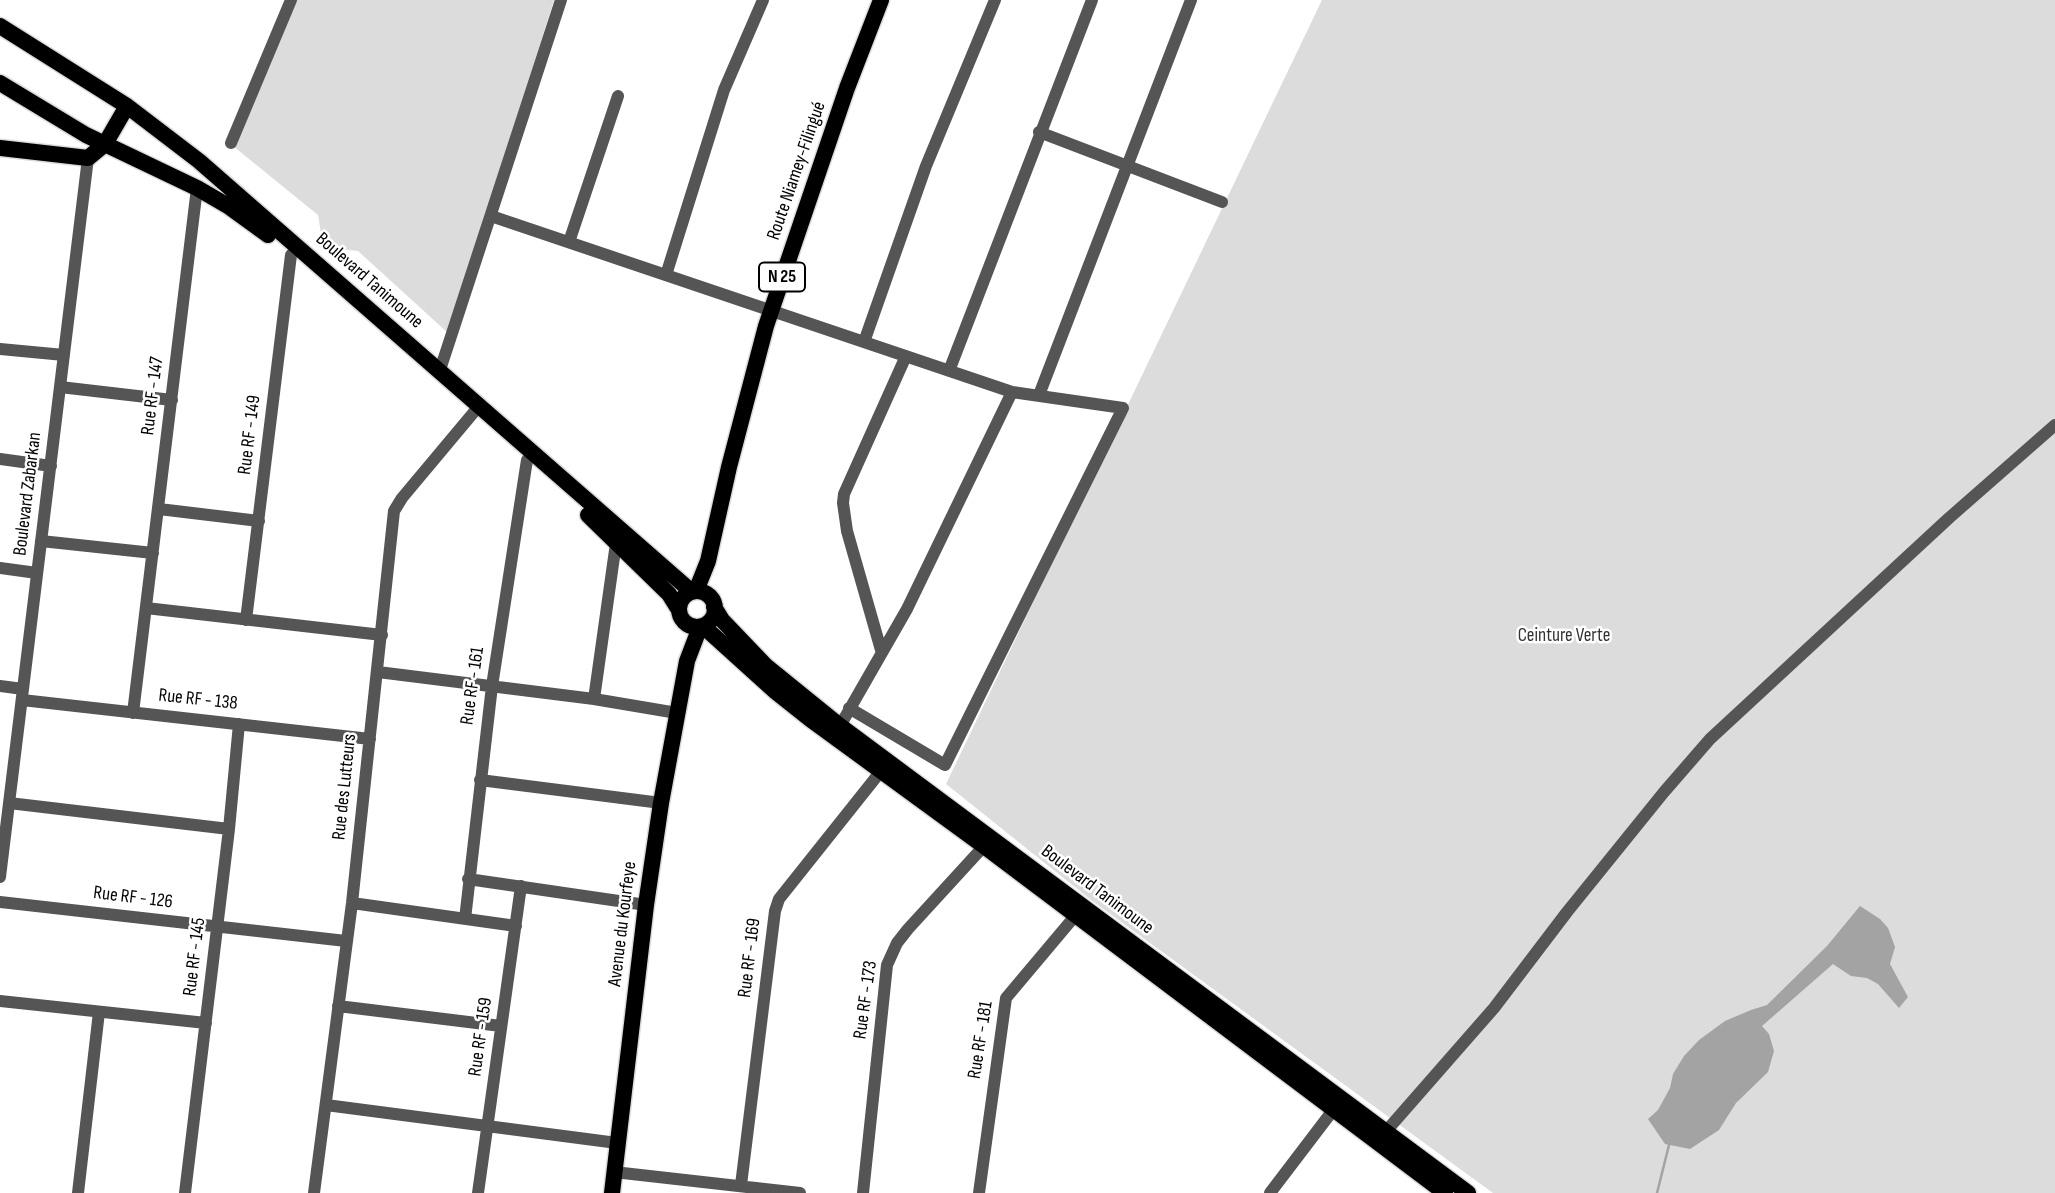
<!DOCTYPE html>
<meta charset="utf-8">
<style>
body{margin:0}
canvas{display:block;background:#fff}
</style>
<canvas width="2055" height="1193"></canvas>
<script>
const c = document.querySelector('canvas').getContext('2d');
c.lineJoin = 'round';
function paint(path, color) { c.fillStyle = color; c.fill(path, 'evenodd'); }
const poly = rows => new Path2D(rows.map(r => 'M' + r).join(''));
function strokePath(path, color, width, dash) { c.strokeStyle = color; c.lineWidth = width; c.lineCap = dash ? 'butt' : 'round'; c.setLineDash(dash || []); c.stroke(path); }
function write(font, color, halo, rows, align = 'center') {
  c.font = font + ' "Sofia Sans Condensed",sans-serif'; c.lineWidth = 5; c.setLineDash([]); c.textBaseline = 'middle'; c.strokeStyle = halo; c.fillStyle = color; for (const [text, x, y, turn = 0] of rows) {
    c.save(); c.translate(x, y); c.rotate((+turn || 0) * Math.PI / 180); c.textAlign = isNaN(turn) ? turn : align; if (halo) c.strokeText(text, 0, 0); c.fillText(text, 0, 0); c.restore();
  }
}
paint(poly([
 [296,0,554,0,448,333,358,251,340,249,321,233,318,215,233,146],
 [1322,0,2055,0,2055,1193,1493,1193,1091,900,946,784]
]), '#dcdcdc');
paint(poly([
 [1860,906,1880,919,1888,928,1895,947,1890,964,1908,997,1899,1008,1878,984,1867,978,1851,976,1833,964,1762,1026,1769,1034,1774,1051,1768,1072,1736,1103,1719,1130,1690,1149,1665,1144,1648,1119,1658,1110,1670,1088,1673,1074,1684,1056,1699,1040,1725,1021,1751,1010,1767,1005,1827,946]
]), '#a3a3a3');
strokePath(poly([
 [1657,1193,1669,1145]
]), '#a3a3a3', 2.5);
const major = poly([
 [0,26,127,106,199,161,692,592],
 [0,83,86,135,197,188,228,206,268,235],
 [0,148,88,158,105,144,127,106],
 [588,515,669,594,679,610],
 [696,591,708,561,729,467,766,326,847,88,881,0],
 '679 609a18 18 0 1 1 36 0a18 18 0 1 1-36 0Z',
 [714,607,722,620,766,666,840,726,1468,1193],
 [703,626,776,692,810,719,984,846,1445,1193],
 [612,1193,646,905,661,803,687,661,700,627]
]);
strokePath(major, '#dbdbdb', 19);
strokePath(poly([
 [1039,132,1222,202],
 [231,143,291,0],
 [491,216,1012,392,1123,408,945,765,849,708],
 [569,242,618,96],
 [666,275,724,90,763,0],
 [864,342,926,166,995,0],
 [0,349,64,355],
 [440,370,561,0],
 [949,371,1092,0],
 [60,387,172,400],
 [1039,395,1191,0],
 [0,459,51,466],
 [159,509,259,521],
 [41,541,153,553],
 [0,568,37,573],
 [146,608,382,635],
 [246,620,291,255],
 [881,650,847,531,843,503,844,494,906,356],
 [378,672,594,699,677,713],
 [0,686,23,689],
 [594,699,615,550,618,543],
 [22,700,370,739],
 [133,713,197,188],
 [840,726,907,609,1012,392],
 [480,780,661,803],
 [9,803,229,829],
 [0,877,88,158],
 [468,879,646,905],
 [0,902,346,941],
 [352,903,516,926],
 [465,919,492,686,527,460],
 [0,1001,206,1023],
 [338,1006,501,1026],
 [326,1105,617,1143],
 [1381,1137,1494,1008,1567,912,1664,792,1710,739,1949,518,2055,425],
 [614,1172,800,1193],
 [741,1185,775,911,779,899,881,771],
 [78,1193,99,1012],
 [185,1193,229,829,239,724],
 [314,1193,352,903,394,511,402,498,474,412],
 [478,1193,521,886],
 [863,1193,887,965,897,943,908,929,984,846],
 [979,1193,1006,998,1075,916],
 [1270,1193,1337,1105]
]), '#555', 12);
strokePath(major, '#000', 16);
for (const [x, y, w] of [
 [782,277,46]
]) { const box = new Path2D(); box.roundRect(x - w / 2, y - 14.5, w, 29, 5); c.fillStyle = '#fff'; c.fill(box); strokePath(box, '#000', 2); }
write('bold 18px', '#000', null, [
 ["N 25",782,277]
]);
write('19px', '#000', '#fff', [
 ["Route Niamey-Filingué",797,171,-71],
 ["Boulevard Tanimoune",369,281,41],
 ["Rue RF - 147",153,396,-83],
 ["Rue RF - 149",250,435,-83],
 ["Boulevard Zabarkan",28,494,-83],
 ["Rue RF - 161",473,686,-82],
 ["Rue RF - 138",198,700,6],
 ["Rue des Lutteurs",345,787,-84],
 ["Boulevard Tanimoune",1097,890,37],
 ["Rue RF - 126",133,898,7],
 ["Avenue du Kourfeye",623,924,-83],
 ["Rue RF - 145",195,957,-83],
 ["Rue RF - 169",750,958,-83],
 ["Rue RF - 173",866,1000,-82],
 ["Rue RF - 159",481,1037,-82],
 ["Rue RF - 181",981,1040,-81]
]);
write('19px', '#333', '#fff', [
 ["Ceinture Verte",1564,636]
]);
</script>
